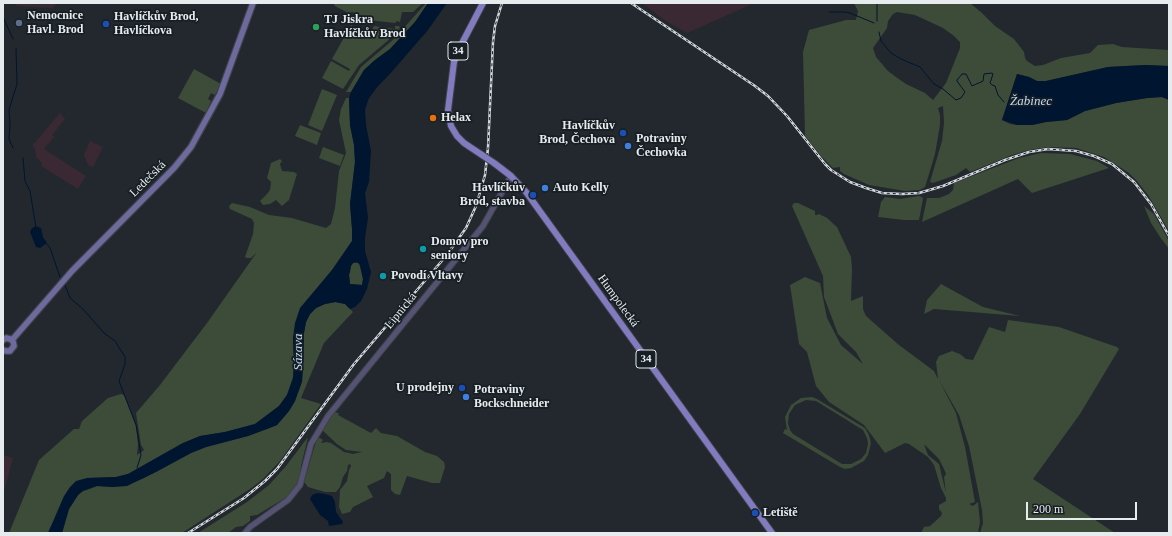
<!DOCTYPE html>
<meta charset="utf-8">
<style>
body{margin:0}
#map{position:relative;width:1172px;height:536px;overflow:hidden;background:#22282e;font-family:"Times New Roman",serif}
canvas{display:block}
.frame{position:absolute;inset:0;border:4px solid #e6ebee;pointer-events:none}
.scale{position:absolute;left:1026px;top:502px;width:111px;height:18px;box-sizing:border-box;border:2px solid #e6ebee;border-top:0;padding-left:5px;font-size:12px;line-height:14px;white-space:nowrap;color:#e6ebee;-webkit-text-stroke:3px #181f24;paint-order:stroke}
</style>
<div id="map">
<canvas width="1172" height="536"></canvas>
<div class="frame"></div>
<div class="scale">200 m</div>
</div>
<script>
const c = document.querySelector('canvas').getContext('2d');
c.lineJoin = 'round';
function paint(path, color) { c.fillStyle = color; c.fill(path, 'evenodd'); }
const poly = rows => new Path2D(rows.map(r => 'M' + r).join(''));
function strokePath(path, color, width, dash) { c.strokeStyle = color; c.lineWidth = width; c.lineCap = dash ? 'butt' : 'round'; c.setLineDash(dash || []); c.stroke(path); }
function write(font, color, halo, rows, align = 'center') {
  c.font = font + ' "Times New Roman",serif'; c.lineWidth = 3.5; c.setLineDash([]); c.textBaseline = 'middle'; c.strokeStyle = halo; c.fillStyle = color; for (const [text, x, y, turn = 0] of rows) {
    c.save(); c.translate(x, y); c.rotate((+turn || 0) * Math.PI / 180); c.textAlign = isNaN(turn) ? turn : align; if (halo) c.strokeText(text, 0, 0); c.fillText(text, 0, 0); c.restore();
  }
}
paint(poly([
 [642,3,749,3,750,5,687,33,664,20],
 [60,113,65,119,52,135,54,137,44,149,86,176,78,189,41,166,42,163,36,157,35,148,32,146],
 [90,141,103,147,93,167,88,165,84,155],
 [3,455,13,458,3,495]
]), '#3a2932');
paint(poly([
 [11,3,58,3,51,9,50,8,18,6]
]), '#392933');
paint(poly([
 [333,3,423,3,413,12,402,12,400,22,397,21,395,23,359,19,356,17,353,12,348,13,335,6],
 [426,3,428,3,415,22,390,49,375,60,364,70,351,92,346,92,361,67,394,39],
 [854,3,970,3,982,13,995,26,1014,39,1024,52,1025,58,1027,61,1035,66,1043,65,1061,58,1090,53,1098,45,1113,44,1122,47,1169,50,1169,66,1145,65,1108,67,1046,81,1037,81,1029,77,1017,74,1002,120,1010,124,1017,125,1032,125,1046,122,1067,120,1085,111,1116,103,1147,98,1162,97,1169,100,1169,231,1148,195,1136,180,1129,173,1104,157,1076,148,1048,147,1029,150,1012,155,970,172,966,168,956,175,933,183,930,182,942,141,944,123,943,106,938,108,940,115,940,125,935,154,926,184,925,187,920,190,905,191,869,185,844,174,840,171,840,167,833,168,821,156,805,136,803,52,809,30,846,20,856,20,858,11],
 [897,12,915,15,943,28,954,36,960,42,960,48,946,83,933,100,925,93,906,84,896,77,888,71,876,57,873,48,887,28,888,21,893,14],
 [351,25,369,35,374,26,395,29,395,26,399,26,400,28,392,37,359,65,343,89,322,78,331,61,349,71,350,69,332,59],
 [194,69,221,84,215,95,211,93,208,99,211,101,206,113,178,98],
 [322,89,337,95,322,131,308,125],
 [346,98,349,98,350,125,354,145,355,162,350,204,352,229,352,241,332,270,300,309,293,338,294,364,293,378,287,395,279,406,255,424,225,432,200,436,183,443,128,474,116,477,87,478,50,528,48,533,9,533,39,460,74,429,79,429,82,421,108,398,121,394,124,395,136,425,138,444,137,455,144,450,141,445,136,413,160,385,207,323,257,252,251,258,247,258,245,257,253,234,254,223,252,219,230,209,229,206,232,203,250,207,269,215,292,218,326,228,331,224,335,208,339,171,346,153,339,120,341,109],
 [300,125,321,133,317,145,295,136],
 [323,147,344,155,340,166,319,158],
 [1041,153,1070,154,1097,161,1109,168,1032,193,1018,179,922,222,927,198,939,198,949,194,953,190,954,183,1019,158],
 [280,159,282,161,280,164,282,171,294,172,297,174,289,200,282,206,276,200,270,204,263,205,260,201,267,194,270,190,271,182,267,178,271,163],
 [919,196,922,197,923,199,919,220,904,220,878,217,881,202,885,197,900,199],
 [794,203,798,203,815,211,815,215,817,215,819,214,827,218,837,227,851,257,852,269,851,301,863,296,863,309,866,316,899,345,934,371,938,379,936,362,939,356,952,351,960,354,966,359,973,360,989,327,1005,332,1008,320,1059,327,1117,347,1119,349,1080,414,1033,479,1115,533,980,533,983,523,982,510,969,446,959,415,939,380,956,413,965,447,975,502,969,504,973,506,978,502,980,522,978,533,921,533,924,527,930,526,941,516,942,513,939,509,939,505,946,501,946,498,941,488,934,465,928,457,909,444,905,443,885,453,864,425,829,402,816,386,807,352,799,344,790,285,805,277,820,283,827,318,841,345,863,364,856,352,838,334,824,297,823,276,792,206],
 [924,444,939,459,944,469,946,474,944,477,946,493,939,464,928,455],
 [1144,206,1154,214,1169,241,1169,249,1160,237,1151,223],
 [353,263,359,263,363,279,362,285,350,284,349,274,350,273,351,266],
 [941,284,983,307,1020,316,934,309,924,314,927,300],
 [336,302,345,304,353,312,324,343,301,398,321,404,280,461,263,479,250,489,182,533,62,533,69,509,78,495,83,491,97,486,113,487,142,479,191,453,206,447,248,436,277,425,289,411,295,401,303,369,304,333,306,322,310,314,316,308,325,304],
 [812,397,817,399,865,428,869,435,871,443,868,455,864,461,851,468,845,469,840,467,783,433,785,429,787,430,785,417,791,405,801,398],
 [806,400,816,401,863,430,867,438,868,444,866,453,861,459,851,464,842,464,793,434,790,430,788,423,789,414,795,405],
 [334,412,339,413,338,415,371,433,376,428,381,433,397,436,425,452,437,456,444,462,445,467,440,483,432,483,407,476,400,495,395,494,391,490,391,474,387,471,384,478,367,486,373,497,353,507,350,512,342,514,339,507,340,490,347,481,349,470,351,466,350,464,348,465,347,471,343,477,340,487,336,492,325,492,308,487,304,482,317,438,320,438,323,440,321,443,327,442,331,443,344,452,353,454,362,452,346,450,337,444,322,430],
 [308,437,301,466,300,478,296,486,287,497,257,515,250,516,250,521,243,526,236,527,228,533,198,533,247,502,269,485,286,466]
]), '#3d4b39');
paint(poly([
 [428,3,447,3,428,30,389,75,378,86,369,98,365,110,366,125,371,151,369,182,365,193,368,218,365,238,365,251,371,272,367,289,361,301,355,307,350,309,345,304,335,302,325,304,316,308,310,314,306,322,304,333,303,369,302,382,295,401,289,411,277,425,267,429,248,436,206,447,191,453,156,472,127,486,113,487,97,486,83,491,78,495,69,509,62,533,48,533,64,496,70,487,76,481,87,478,116,477,128,474,183,443,200,436,225,432,255,424,279,406,287,395,293,378,294,364,293,338,295,323,300,308,332,270,352,241,352,229,350,204,355,162,354,145,350,125,349,98,351,92,364,70,375,60,390,49,415,22],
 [357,262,360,265,363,279,362,285,350,284,349,275,351,266,353,263],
 [1145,65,1169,66,1169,100,1162,97,1147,98,1116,103,1085,111,1067,120,1046,122,1032,125,1017,125,1002,120,1017,74,1029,77,1037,81,1046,81,1108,67],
 [36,226,41,228,43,237,47,243,40,248,36,247,30,232,32,228],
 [317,493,325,494,332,496,335,502,336,512,343,522,342,524,329,526,328,521,320,515,310,499,312,495]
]), '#00152f');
strokePath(poly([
 [829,12,844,12,850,13,874,23],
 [3,17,13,39],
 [877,21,877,3],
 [879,32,881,41,891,53,901,59,920,67,934,84,943,89,956,100,961,98,965,92,957,81,957,80,962,74,966,74,972,86,983,81,984,74,992,73,993,74,990,83,992,85,995,86,998,95,1004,102],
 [13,148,9,139,10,124,9,110,17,84,16,48],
 [23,158,25,181,30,191,36,228],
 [47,244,50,248,60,277],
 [65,285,70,298,83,309,104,333,115,341,125,357,125,364,119,381,136,425,141,455,137,468]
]), '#00152f', 1);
const tertiary = poly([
 [245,533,250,527,288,500,300,485,311,444,328,416,483,226,511,176]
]);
const secondary = poly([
 [3,340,6,338,10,339,13,341,14,346,10,351,6,351,3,350],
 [12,340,72,271,174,168,191,147,220,94,253,3]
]);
const primary = poly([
 [482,155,464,143,457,136,451,126,448,110,454,62,458,51,483,3],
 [494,163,511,176,526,192,772,533]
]);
strokePath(tertiary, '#3d4349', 7);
strokePath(secondary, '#3d4349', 8);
strokePath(primary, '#3d4349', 8);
strokePath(tertiary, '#555273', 5);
strokePath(secondary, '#6e6a9e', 5.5);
strokePath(primary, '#827bbf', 6);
const rail = poly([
 [631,3,755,86,768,96,787,116,825,164,831,170,850,182,866,188,882,193,902,194,919,193,943,186,1005,160,1029,152,1048,149,1076,151,1094,156,1112,164,1134,182,1151,204,1169,236],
 [188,533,244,498,265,481,277,469,354,364,446,256,466,228,476,206,485,175,488,148,493,42,495,26,502,3]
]);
strokePath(rail, '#d2d7db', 2.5);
strokePath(rail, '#181f24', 1, [3]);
const primaryBridge = poly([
 [482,155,494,163]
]);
strokePath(primaryBridge, '#3d4349', 8, []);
strokePath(primaryBridge, '#827bbf', 6);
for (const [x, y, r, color] of [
 [19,23,4,"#5c6f8a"],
 [106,24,4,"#1a4fb4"],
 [316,27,4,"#2e9e5b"],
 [433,118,4,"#e8710a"],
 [623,133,4,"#1a4fb4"],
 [628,146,4,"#3f7fe0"],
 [545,188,4,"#3f7fe0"],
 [533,195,4,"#1a4fb4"],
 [423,249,4,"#0f9aa8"],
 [383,276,4,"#0f9aa8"],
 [462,388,4,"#1a4fb4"],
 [466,397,4,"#3f7fe0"],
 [755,513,4,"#1a4fb4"]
]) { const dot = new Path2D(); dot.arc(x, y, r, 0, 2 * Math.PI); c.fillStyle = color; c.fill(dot); strokePath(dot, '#181f24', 1.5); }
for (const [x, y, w] of [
 [458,51,20],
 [646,359,20]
]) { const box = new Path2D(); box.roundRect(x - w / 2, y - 9, w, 18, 3); c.fillStyle = '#181f24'; c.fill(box); strokePath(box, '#e6ebee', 1); }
write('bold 11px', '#e6ebee', null, [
 ["34",458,51],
 ["34",646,359]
]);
write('bold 12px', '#e6ebee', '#181f24', [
 ["Nemocnice",27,16],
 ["Havl. Brod",27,30],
 ["Havlíčkův Brod,",114,17],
 ["Havlíčkova",114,31],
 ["TJ Jiskra",324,20],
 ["Havlíčkův Brod",324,34],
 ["Helax",441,118],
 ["Havlíčkův",615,126,"right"],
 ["Brod, Čechova",615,140,"right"],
 ["Potraviny",636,139],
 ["Čechovka",636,153],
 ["Havlíčkův",525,188,"right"],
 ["Brod, stavba",525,202,"right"],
 ["Auto Kelly",553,188],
 ["Domov pro",431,242],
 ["seniory",431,256],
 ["Povodí Vltavy",391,276],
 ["U prodejny",454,388,"right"],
 ["Potraviny",474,390],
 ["Bockschneider",474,404],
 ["Letiště",763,513]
], 'left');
write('12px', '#e6ebee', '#181f24', [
 ["Ledečská",148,179,-45],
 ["Humpolecká",618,301,54],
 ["Lipnická",401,311,-51]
]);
write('italic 13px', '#bedafa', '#181f24', [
 ["Žabinec",1031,102],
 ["Sázava",299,352,-90]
]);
</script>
